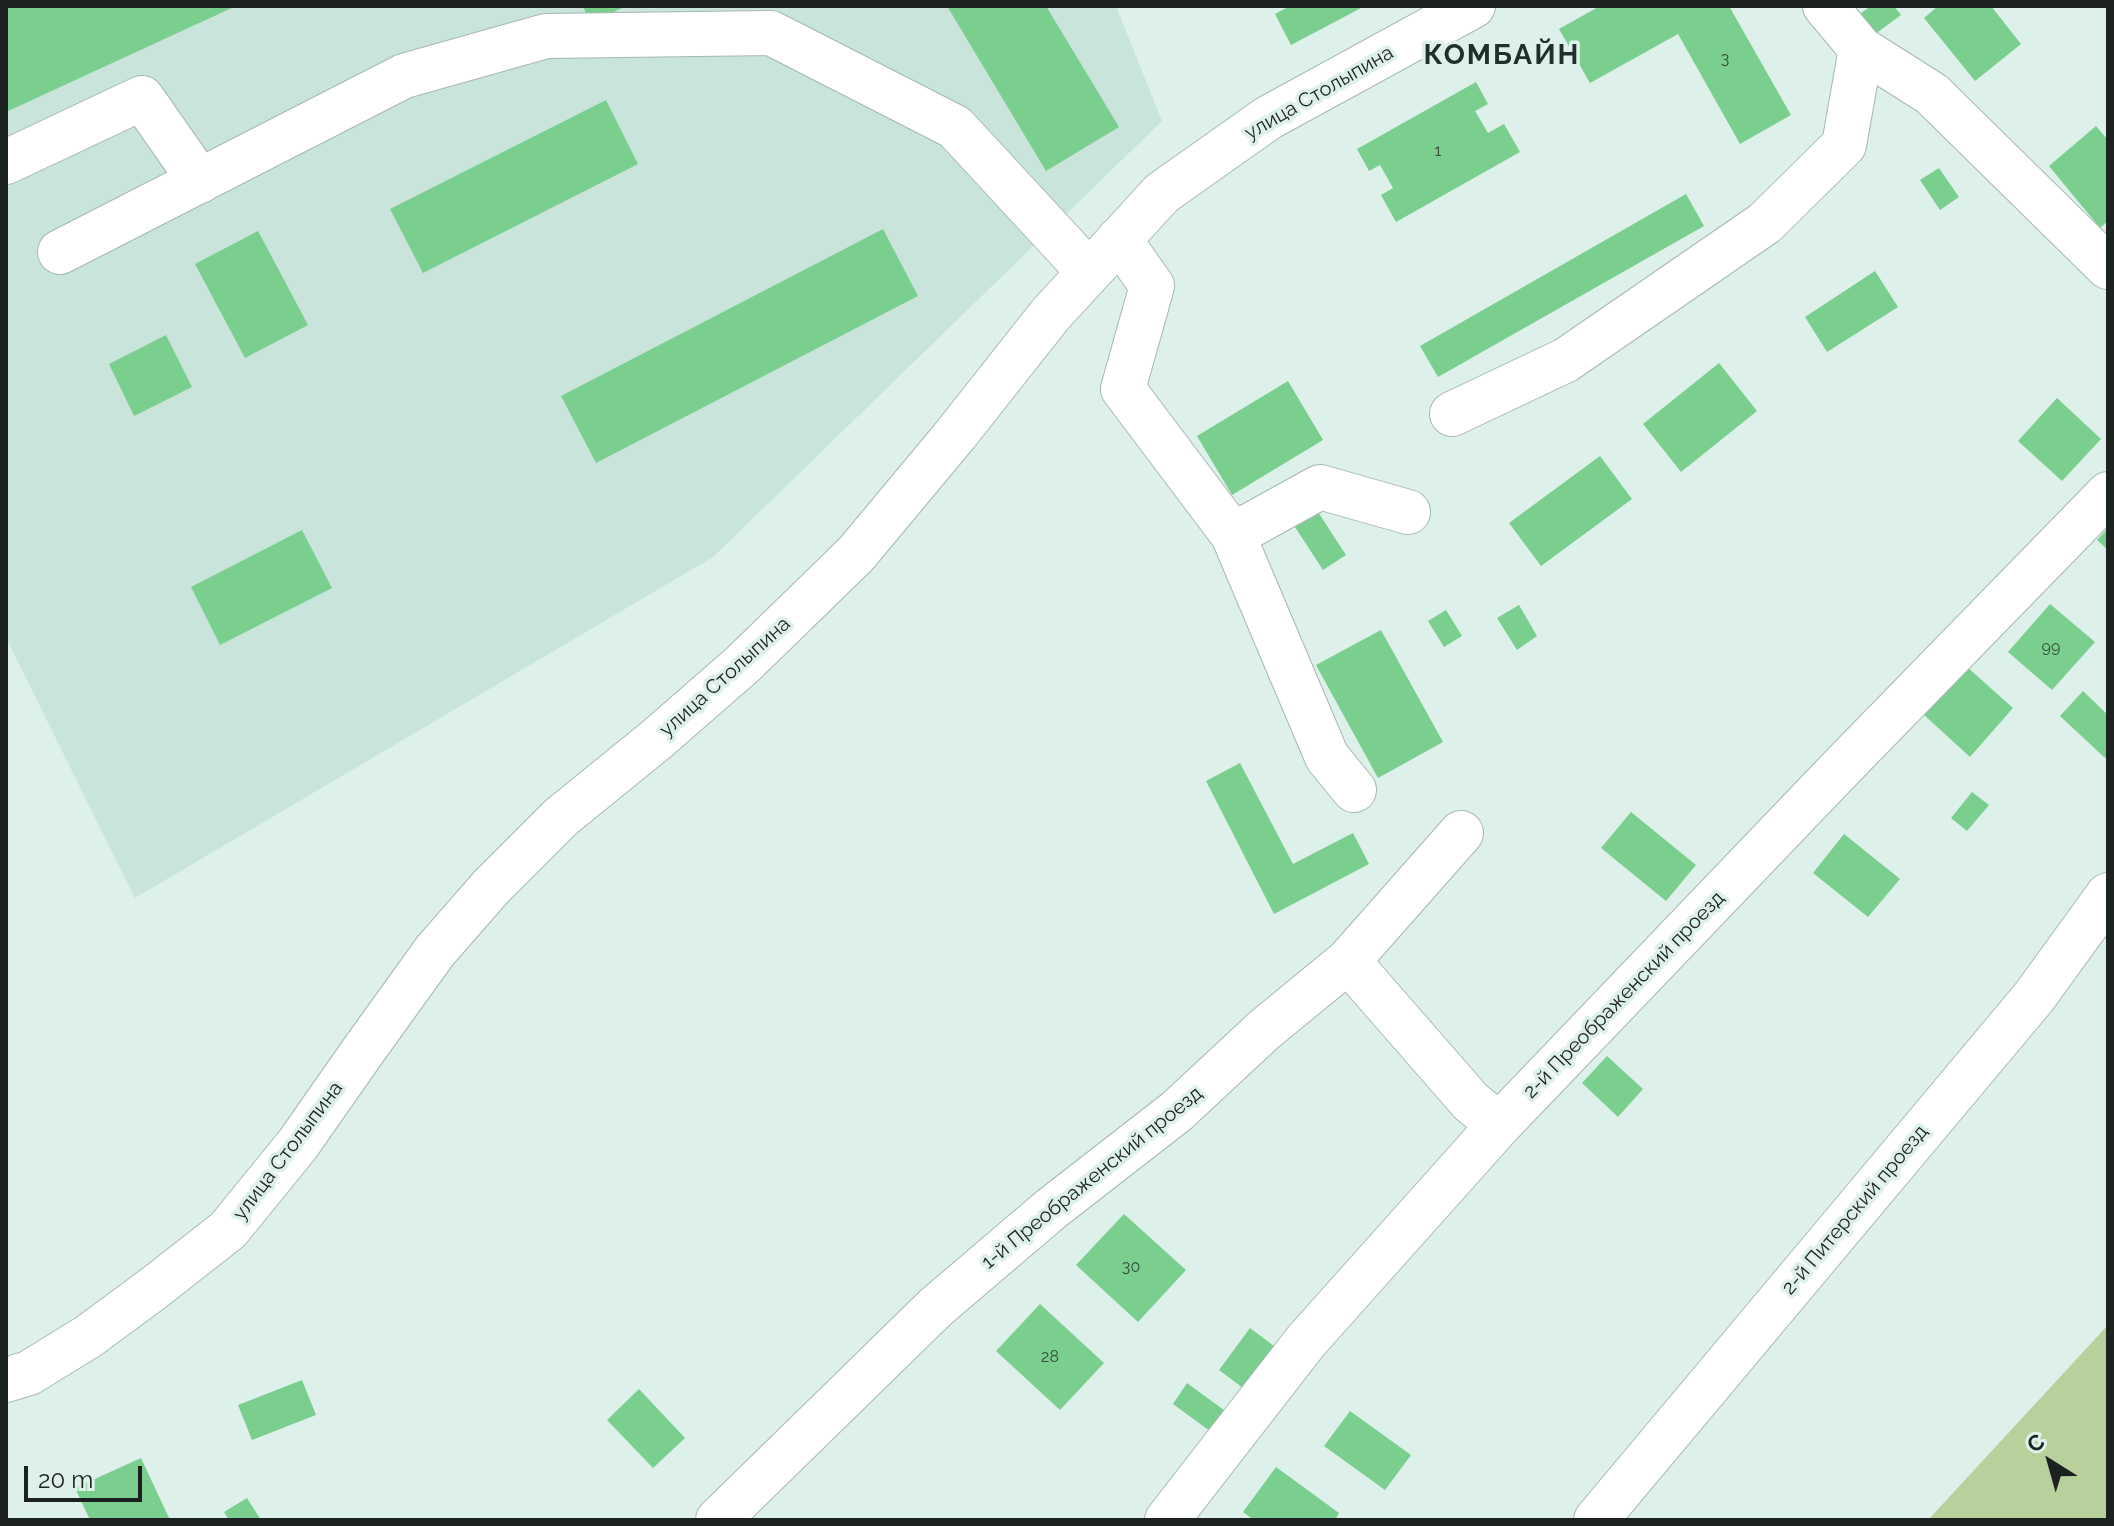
<!DOCTYPE html>
<meta charset="utf-8">
<style>
body{margin:0}
#map{position:relative;width:2114px;height:1526px;overflow:hidden;background:#ddf0e9;font-family:Raleway,sans-serif}
canvas{display:block}
.frame{position:absolute;inset:0;border:8px solid #1c2220;pointer-events:none}
.north{position:absolute;left:2010px;top:1422px;width:80px;height:80px;-webkit-text-stroke:6px #ddf0e9;paint-order:stroke;rotate:323deg;font-size:22px;font-weight:700;line-height:32px;text-align:center;color:#1c2220}
.north::after{content:'';display:block;margin:auto;width:28px;height:36px;background:#1c2220;clip-path:polygon(50% 0,100% 100%,50% 72%,0 100%)}
.scale{position:absolute;left:24px;top:1466px;width:118px;height:36px;box-sizing:border-box;border:4px solid #1c2220;border-top:0;padding-left:10px;font-size:24px;line-height:28px;white-space:nowrap;color:#1c2220;-webkit-text-stroke:6px #ddf0e9;paint-order:stroke}
</style>
<div id="map">
<canvas width="2114" height="1526"></canvas>
<div class="frame"></div>
<div class="north">С</div>
<div class="scale">20 m</div>
</div>
<script>
const c = document.querySelector('canvas').getContext('2d');
c.lineJoin = 'round';
function paint(path, color) { c.fillStyle = color; c.fill(path, 'evenodd'); }
const poly = rows => new Path2D(rows.map(r => 'M' + r).join(''));
function strokePath(path, color, width, dash) { c.strokeStyle = color; c.lineWidth = width; c.lineCap = dash ? 'butt' : 'round'; c.setLineDash(dash || []); c.stroke(path); }
function write(font, color, halo, rows, align = 'center') {
  c.font = font + ' Raleway,sans-serif'; c.lineWidth = 7; c.setLineDash([]); c.textBaseline = 'middle'; c.strokeStyle = halo; c.fillStyle = color; for (const [text, x, y, turn = 0] of rows) {
    c.save(); c.translate(x, y); c.rotate((+turn || 0) * Math.PI / 180); c.textAlign = isNaN(turn) ? turn : align; if (halo) c.strokeText(text, 0, 0); c.fillText(text, 0, 0); c.restore();
  }
}
paint(poly([
 [6,6,1116,6,1162,121,713,557,135,898,6,638]
]), '#c9e4db');
paint(poly([
 [2108,1325,2108,1520,1928,1520]
]), '#b8d09c');
paint(poly([
 [6,6,236,6,6,112],
 [583,6,626,6,590,23],
 [947,6,1046,6,1119,127,1046,171],
 [1290,6,1365,6,1291,45,1275,14],
 [1600,6,1729,6,1791,115,1740,144,1678,34,1590,83,1559,29],
 [1871,6,1894,6,1901,15,1863,43,1848,22],
 [1938,6,1991,6,2021,44,1975,81,1924,18],
 [1476,82,1488,104,1475,111,1488,133,1504,124,1520,152,1396,222,1381,195,1393,188,1380,165,1369,171,1357,149],
 [606,100,638,164,423,273,390,209],
 [2096,126,2108,140,2108,221,2100,228,2049,166],
 [1939,168,1959,197,1940,210,1920,180],
 [1686,194,1704,226,1438,377,1420,346],
 [883,229,918,296,596,463,561,396],
 [258,231,308,325,245,358,195,264],
 [1875,271,1898,307,1827,352,1805,317],
 [166,335,192,387,134,416,109,364],
 [1719,363,1757,411,1681,472,1643,424],
 [1288,381,1323,440,1232,495,1197,436],
 [2057,398,2101,439,2062,481,2018,441],
 [1600,456,1632,499,1541,566,1509,523],
 [1318,512,1346,555,1323,570,1295,527],
 [2108,528,2108,550,2097,540],
 [302,530,332,588,220,645,191,587],
 [2050,604,2095,642,2052,690,2008,652],
 [1519,605,1537,636,1517,650,1497,618],
 [1446,610,1462,636,1444,647,1428,621],
 [1381,630,1443,742,1378,778,1316,665],
 [1966,666,2013,708,1970,757,1923,714],
 [2083,691,2108,715,2108,754,2105,758,2060,716],
 [1240,763,1293,864,1353,833,1369,864,1274,914,1206,781],
 [1972,792,1989,805,1967,831,1951,818],
 [1631,812,1696,865,1666,901,1601,848],
 [1844,834,1900,879,1868,917,1813,873],
 [1607,1056,1643,1089,1618,1117,1582,1083],
 [1124,1214,1186,1270,1138,1322,1076,1265],
 [1040,1304,1104,1363,1060,1410,996,1351],
 [1250,1328,1278,1349,1247,1391,1219,1370],
 [302,1380,316,1415,252,1440,238,1405],
 [1187,1383,1228,1413,1214,1434,1173,1404],
 [639,1389,685,1438,653,1468,607,1420],
 [1350,1411,1411,1455,1385,1490,1324,1446],
 [141,1458,170,1520,90,1520,75,1488],
 [1276,1467,1339,1513,1335,1520,1254,1520,1243,1512],
 [247,1498,261,1520,229,1520,224,1512]
]), '#7acf8e');
const minor = poly([
 [1825,6,1861,49,1932,94,2108,267],
 [6,162,142,98,200,181],
 [1119,239,1152,286,1123,389,1233,535,1327,757,1354,790],
 [60,252,404,76,546,36,771,33,955,127,1089,272],
 [1452,414,1566,360,1765,223,1844,145,1861,49],
 [1233,535,1320,487,1408,512],
 [1348,961,1471,1102,1499,1125],
 [6,1380,29,1373,89,1336,154,1288,228,1230,298,1144,363,1051,435,951,491,887,561,817,657,739,743,664,856,554,956,434,1050,315,1162,193,1268,118,1473,6],
 [718,1520,936,1307,1051,1209,1177,1111,1264,1030,1348,961,1461,833],
 [1167,1520,1306,1341,1499,1125,1839,770,2108,494],
 [1596,1520,2034,997,2108,895]
]);
strokePath(minor, '#a6b8b2', 46);
strokePath(minor, '#fff', 44);
write('16px', '#344d3c', null, [
 ["3",1725,59],
 ["1",1438,151],
 ["99",2051,647],
 ["30",1131,1267],
 ["28",1050,1357]
]);
write('20px', '#1c2220', '#ddf0e9', [
 ["улица Столыпина",1319,93,-30],
 ["улица Столыпина",725,677,-42],
 ["2-й Преображенский проезд",1624,995,-46],
 ["улица Столыпина",288,1151,-53],
 ["1-й Преображенский проезд",1092,1178,-39],
 ["2-й Питерский проезд",1855,1210,-50]
]);
c.letterSpacing = '2px';
write('bold 28px', '#212f2b', '#ddf0e9', [
 ["КОМБАЙН",1502,56]
]);
c.letterSpacing = '0px';
</script>
